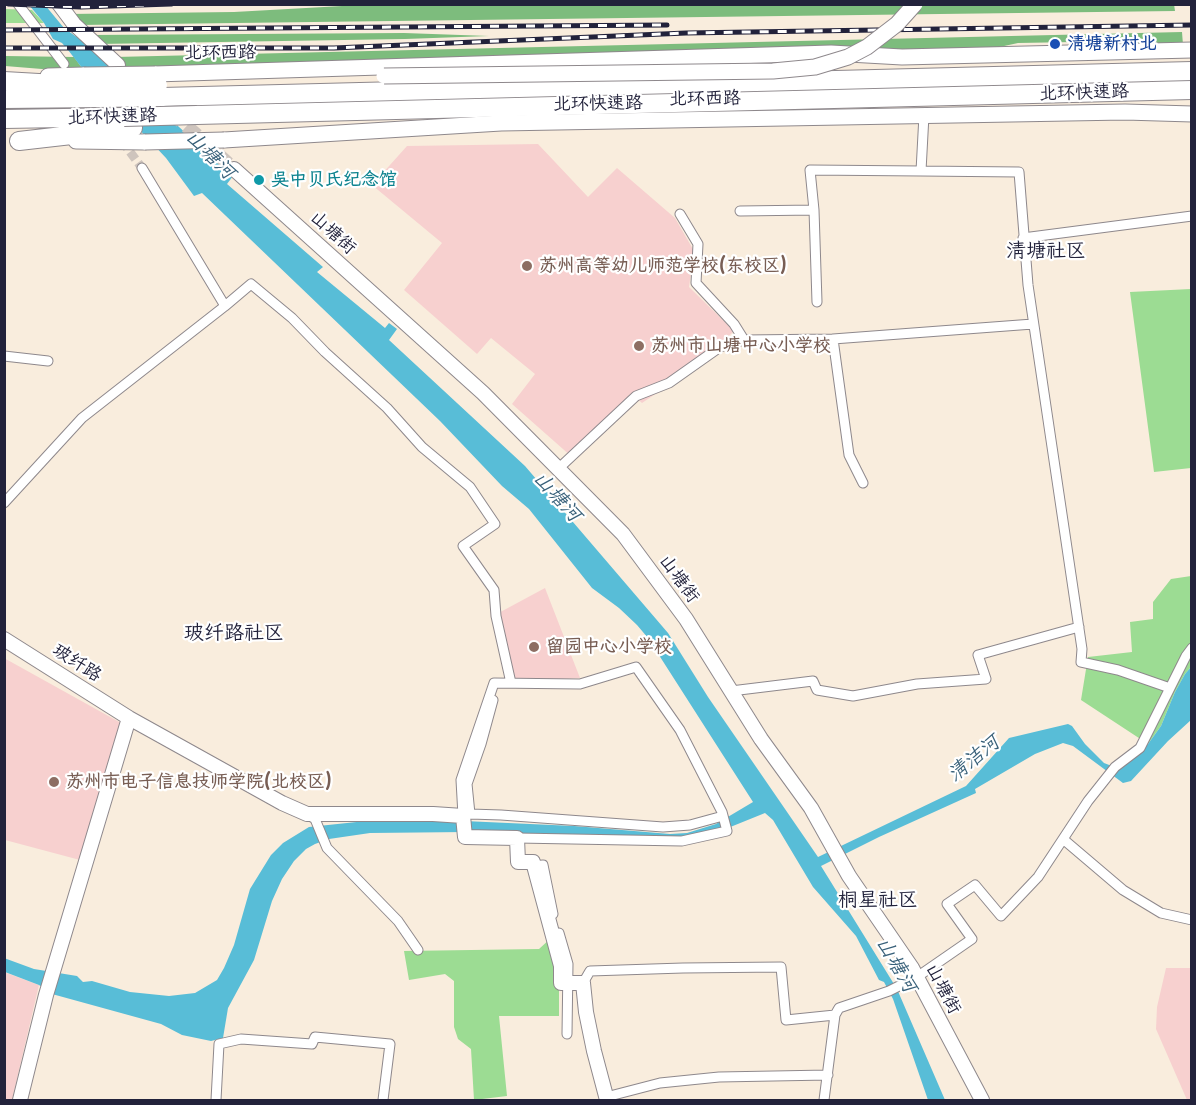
<!DOCTYPE html>
<meta charset="utf-8">
<style>
body{margin:0}
#map{position:relative;width:1196px;height:1105px;overflow:hidden;background:#f9eddd;font-family:"Playpen Sans",sans-serif}
canvas{display:block}
.frame{position:absolute;inset:0;border:6px solid #22223b;pointer-events:none}
</style>
<div id="map">
<canvas width="1196" height="1105"></canvas>
<div class="frame"></div>
</div>
<script>
const c = document.querySelector('canvas').getContext('2d');
c.lineJoin = 'round';
function paint(path, color) { c.fillStyle = color; c.fill(path, 'evenodd'); }
const poly = rows => new Path2D(rows.map(r => 'M' + r).join(''));
function strokePath(path, color, width, dash) { c.strokeStyle = color; c.lineWidth = width; c.lineCap = dash ? 'butt' : 'round'; c.setLineDash(dash || []); c.stroke(path); }
function write(font, color, halo, rows, align = 'center') {
  c.font = font + ' "Playpen Sans","LXGW WenKai TC",sans-serif'; c.lineWidth = 4.5; c.setLineDash([]); c.textBaseline = 'middle'; c.strokeStyle = halo; c.fillStyle = color; for (const [text, x, y, turn = 0] of rows) {
    c.save(); c.translate(x, y); c.rotate((+turn || 0) * Math.PI / 180); c.textAlign = isNaN(turn) ? turn : align; if (halo) c.strokeText(text, 0, 0); c.fillText(text, 0, 0); c.restore();
  }
}
paint(poly([
 [538,144,588,197,617,168,675,218,694,251,689,287,734,331,697,366,642,403,634,396,572,457,512,404,535,374,491,338,477,354,404,290,442,243,372,185,407,146],
 [545,588,580,678,508,682,493,616],
 [4,658,121,723,80,860,5,840],
 [1166,968,1191,968,1191,1100,1187,1100,1156,1029,1157,1007],
 [4,972,39,985,12,1100,5,1100]
]), '#f7d0cf');
paint(poly([
 [5,9,32,10,44,23,5,23],
 [1191,289,1191,468,1154,472,1130,292],
 [1191,576,1191,667,1185,674,1175,692,1161,726,1148,744,1081,700,1088,657,1132,652,1130,622,1153,619,1153,602,1171,579],
 [551,938,559,967,559,1016,499,1016,507,1096,474,1100,471,1049,458,1039,454,1027,454,981,445,974,409,980,404,951,539,949]
]), '#9cdc93');
paint(poly([
 [378,4,1174,4,1175,11,79,25,68,14,234,12],
 [1182,32,1183,45,1097,46,1073,42,1018,43,981,51,833,48,128,69,115,57],
 [404,33,489,36,405,39,98,44,89,35],
 [5,56,74,57,82,68,42,69,5,66]
]), '#7dbc7d');
paint(poly([
 [29,5,45,5,64,28,106,58,113,67,233,176,227,184,323,267,317,272,385,328,389,323,397,329,389,340,525,466,668,633,708,697,818,857,966,786,1009,738,1068,724,1072,726,1085,744,1104,763,1117,768,1125,765,1148,744,1161,726,1175,692,1185,674,1191,667,1191,720,1168,741,1131,781,1123,783,1073,746,1063,743,1035,754,975,789,976,793,879,837,821,866,897,989,945,1100,928,1100,893,999,884,982,879,980,856,936,813,887,773,820,765,813,718,832,682,839,466,832,370,833,329,839,315,844,306,849,294,861,282,879,272,901,254,960,228,1008,223,1038,211,1041,182,1035,161,1024,52,994,39,985,5,972,4,958,34,969,77,976,83,982,92,981,130,992,169,996,195,993,217,980,224,968,234,945,250,889,271,855,283,843,309,827,366,821,464,821,574,826,670,834,687,833,716,824,753,802,648,638,637,625,619,608,592,588,529,509,502,486,440,421,202,193,194,196,166,158,86,73,68,50,62,43,53,39,44,23]
]), '#58bdd7');
strokePath(poly([
 [122,141,142,168]
]), '#cec4bd', 9, [9, 4.5]);
strokePath(poly([
 [171,112,234,169]
]), '#cec4bd', 14, [14, 7]);
const street = poly([
 [18,4,64,64],
 [924,115,921,171,1019,172,1028,285,1082,649,1081,662,1118,670,1170,688],
 [142,168,225,306,251,284,292,318,325,352,387,408,422,447,470,487,495,524,463,546,494,590,496,616,511,683],
 [740,211,814,210],
 [680,214,698,244,696,283,734,324,744,340],
 [1023,238,1192,216],
 [817,302,814,210,810,170,921,171],
 [833,339,849,455,863,483],
 [4,356,48,361],
 [558,469,636,396,669,383,720,347,744,340,833,339,1033,324],
 [4,503,82,418,225,306],
 [731,691,813,681,817,690,853,696,917,684,986,679,978,655,1079,627],
 [307,814,315,819,327,848,398,921,418,950],
 [470,814,467,784,481,744,493,700],
 [517,838,682,841,727,831,722,812,680,730,636,667,580,684,494,683,461,780,463,816,470,814,501,815,663,827,690,825,723,816],
 [1063,839,1123,890,1161,913,1192,920],
 [531,866,543,865,553,914],
 [559,933,568,964,567,1034],
 [583,983,590,971,683,968,781,967,786,1020,835,1015],
 [606,1097,660,1083,719,1077,828,1075],
 [216,1100,219,1044,241,1039,312,1044,315,1037,390,1044,383,1100],
 [824,1100,835,1015,839,1008,889,991,917,977,972,939,947,904,975,885,1001,916,1038,877,1088,801,1115,767,1140,748,1186,656,1192,648]
]);
const secondary = poly([
 [59,4,74,24,118,65],
 [234,169,483,393,623,534,686,619,761,739,811,808,849,876,912,968,982,1100],
 [4,639,129,718,282,803,307,814,433,814,463,816,465,837,517,838,518,862,533,862,561,966,561,983,583,983,586,1012,594,1051,607,1100],
 [20,1100,46,995,129,718]
]);
const primary = poly([
 [155,74,831,53,902,57,1192,50],
 [48,76,84,75],
 [224,140,501,123,1125,112,1192,114],
 [76,141,145,142]
]);
const highway = poly([
 [4,81,91,86],
 [162,97,1192,71],
 [4,99,99,98],
 [197,115,1192,90],
 [4,119,124,117],
 [19,141,133,128]
]);
strokePath(street, '#8e888c', 11);
strokePath(secondary, '#8e888c', 16);
strokePath(primary, '#8e888c', 17);
strokePath(highway, '#8e888c', 20);
strokePath(street, '#fff', 9);
strokePath(secondary, '#fff', 14);
strokePath(primary, '#fff', 15);
strokePath(highway, '#fff', 18);
const rail = poly([
 [9,4,81,7,171,4],
 [4,30,667,25],
 [4,48,334,48,686,33,1192,25]
]);
strokePath(rail, '#22223b', 5);
strokePath(rail, '#fff', 3, [9]);
const primaryBridge = poly([
 [84,75,155,74],
 [384,76,773,71,815,67,848,57,867,47,897,24,915,4],
 [145,142,224,140]
]);
const highwayBridge = poly([
 [91,86,158,85],
 [99,98,162,97],
 [124,117,197,115]
]);
strokePath(primaryBridge, '#8e888c', 17, []);
strokePath(highwayBridge, '#8e888c', 20, []);
strokePath(primaryBridge, '#fff', 15);
strokePath(highwayBridge, '#fff', 18);
for (const [x, y, r, color] of [
 [1055,44,6,"#1a4fb4"],
 [259,180,6,"#0f9aa8"],
 [527,266,6,"#8d6e63"],
 [639,346,6,"#8d6e63"],
 [534,647,6,"#8d6e63"],
 [54,782,6,"#8d6e63"]
]) { const dot = new Path2D(); dot.arc(x, y, r, 0, 2 * Math.PI); c.fillStyle = color; c.fill(dot); strokePath(dot, '#fff', 2); }
write('bold 18px', '#164399', '#fff', [
 ["清塘新村北",1067,44]
], 'left');
write('18px', '#22223b', '#fff', [
 ["北环西路",220,53,-1],
 ["北环快速路",1084,93,-2],
 ["北环西路",705,99,-1],
 ["北环快速路",598,104,-1],
 ["北环快速路",112,117,-2],
 ["山塘街",333,233,42],
 ["山塘街",679,579,54],
 ["玻纤路",77,663,33],
 ["山塘街",943,989,62]
]);
write('bold 18px', '#0d838f', '#fff', [
 ["吴中贝氏纪念馆",271,180]
], 'left');
write('bold 18px', '#785e54', '#fff', [
 ["苏州高等幼儿师范学校(东校区)",539,266],
 ["苏州市山塘中心小学校",651,346],
 ["留园中心小学校",546,647],
 ["苏州市电子信息技师学院(北校区)",66,782]
], 'left');
write('italic 20px', '#386079', '#fff', [
 ["山塘河",210,155,45],
 ["山塘河",557,497,48],
 ["清洁河",974,759,-39],
 ["山塘河",896,965,60]
]);
write('20px', '#22223b', '#fff', [
 ["清塘社区",1046,251],
 ["玻纤路社区",234,633],
 ["桐星社区",878,900]
]);
</script>
